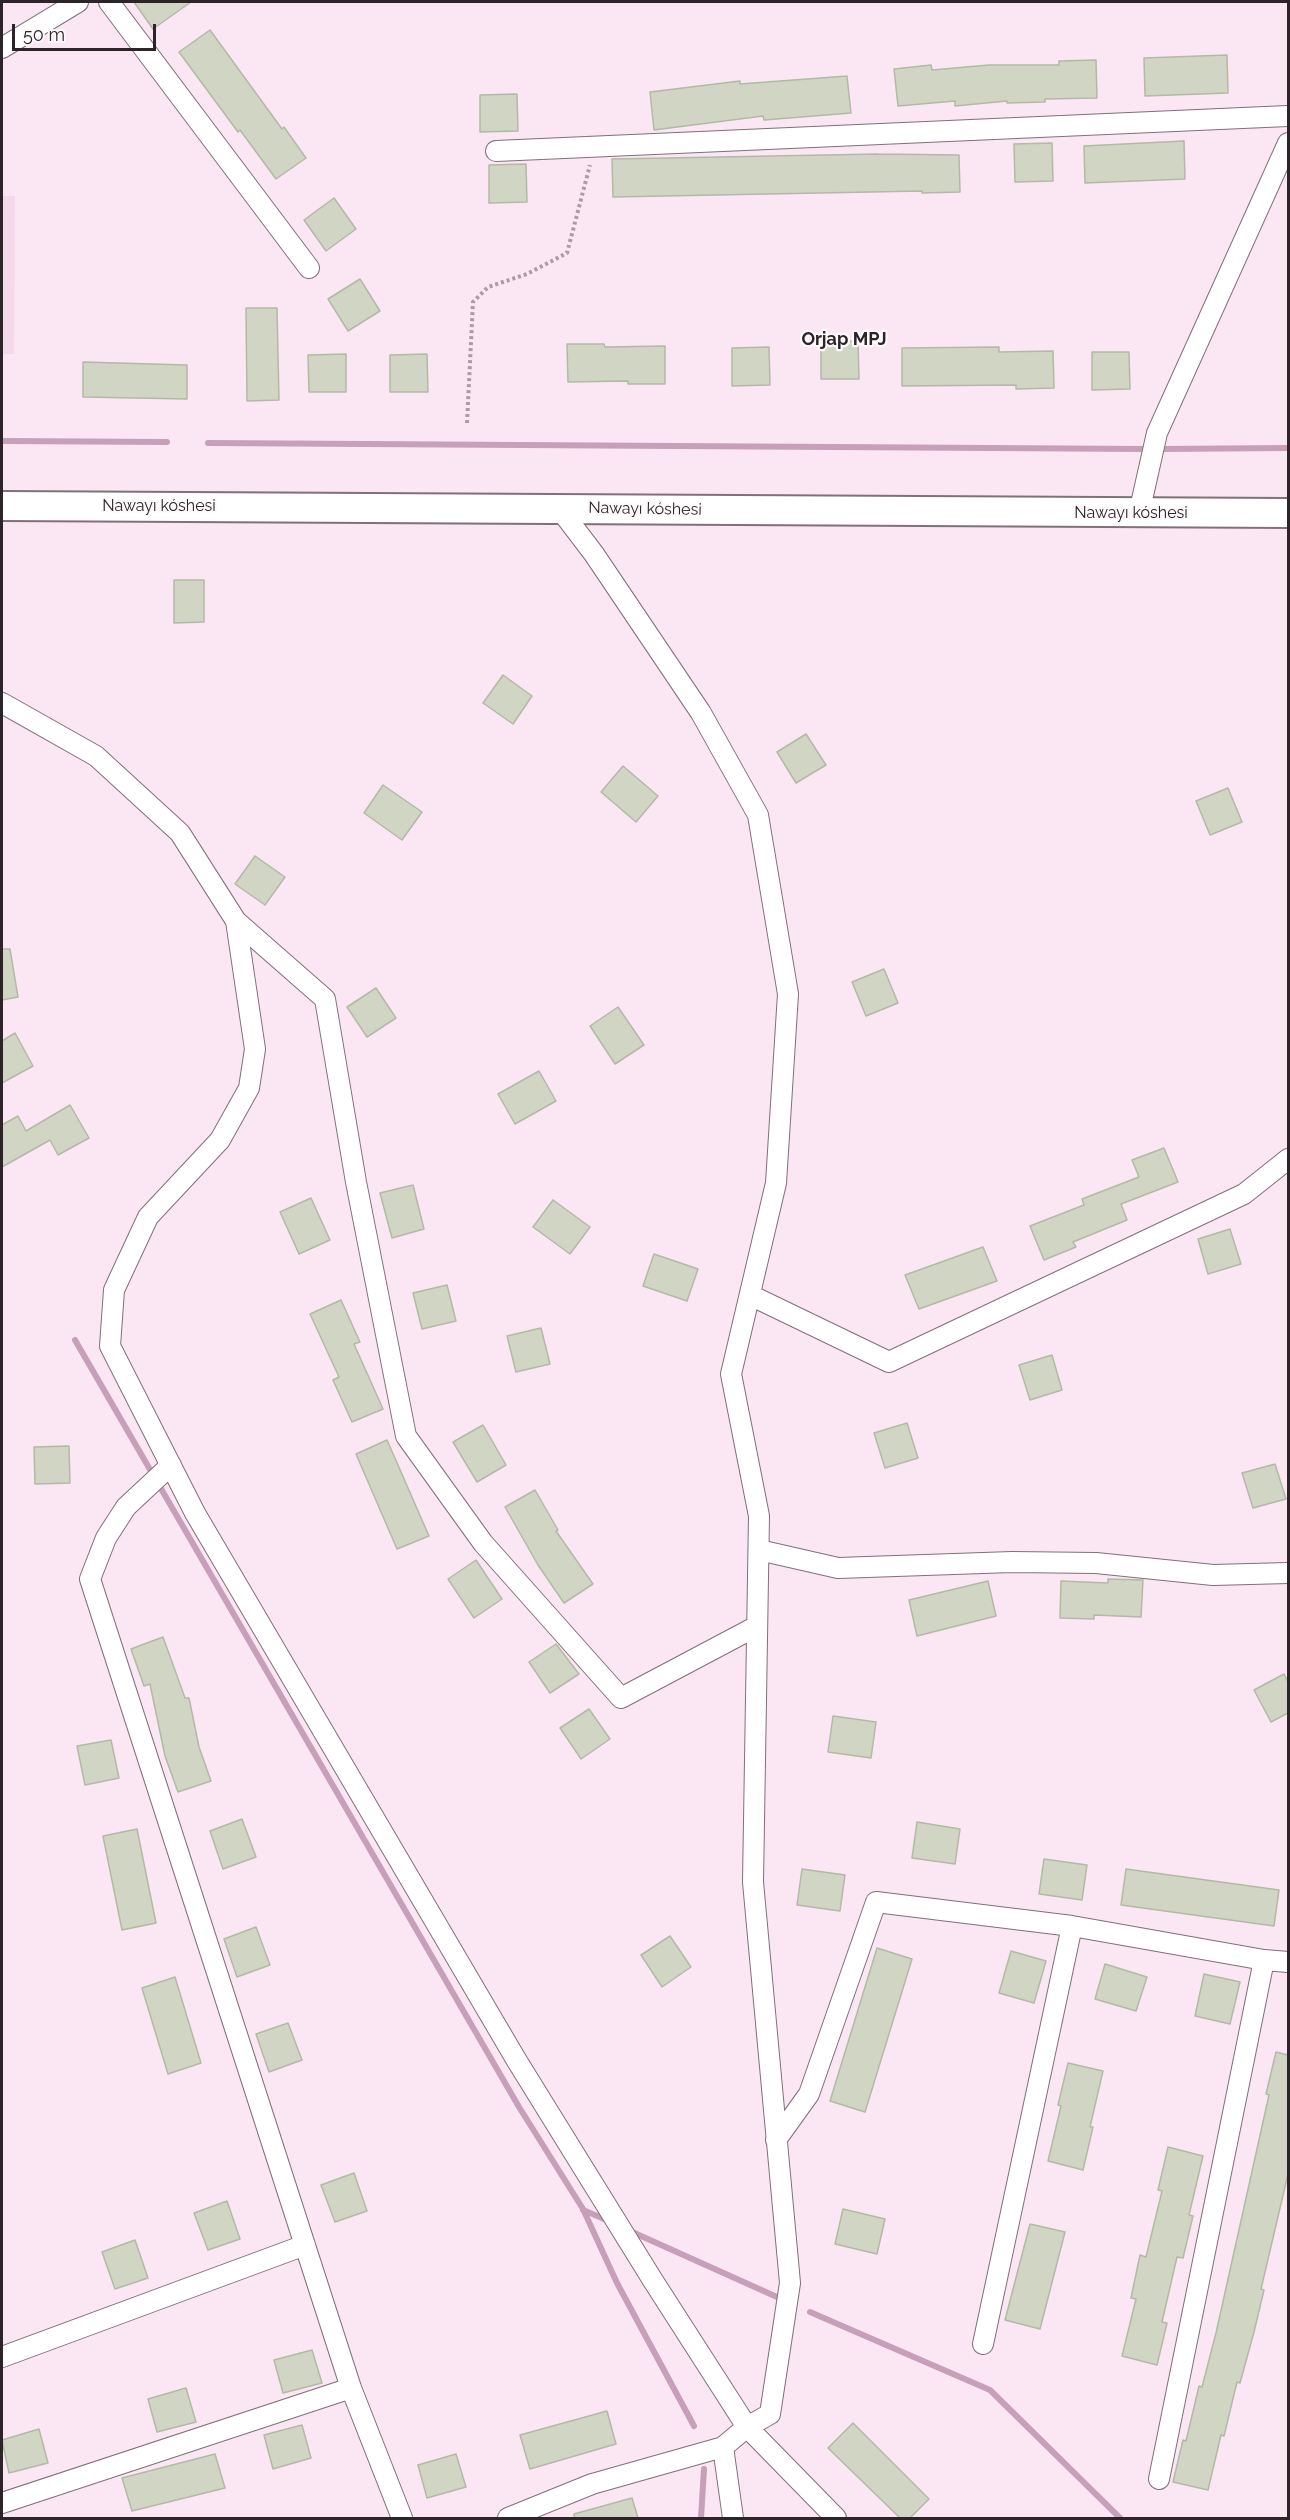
<!DOCTYPE html>
<meta charset="utf-8">
<style>
body{margin:0}
#map{position:relative;width:1290px;height:2520px;overflow:hidden;background:#fbe7f3;font-family:Raleway,sans-serif}
canvas{display:block}
.frame{position:absolute;inset:0;border:3px solid #2c2429;pointer-events:none}
.scale{position:absolute;left:12px;top:24px;width:144px;height:27px;box-sizing:border-box;border:3px solid #2c2429;border-top:0;padding-left:8px;font-size:18px;line-height:21px;white-space:nowrap;color:#2c2429;-webkit-text-stroke:4px #fefafc;paint-order:stroke}
</style>
<div id="map">
<canvas width="1290" height="2520"></canvas>
<div class="frame"></div>
<div class="scale">50 m</div>
</div>
<script>
const c = document.querySelector('canvas').getContext('2d');
c.lineJoin = 'round';
function paint(path, color) { c.fillStyle = color; c.fill(path, 'evenodd'); }
const poly = rows => new Path2D(rows.map(r => 'M' + r).join(''));
function strokePath(path, color, width, dash) { c.strokeStyle = color; c.lineWidth = width; c.lineCap = dash ? 'butt' : 'round'; c.setLineDash(dash || []); c.stroke(path); }
function write(font, color, halo, rows, align = 'center') {
  c.font = font + ' Raleway,sans-serif'; c.lineWidth = 4.5; c.setLineDash([]); c.textBaseline = 'middle'; c.strokeStyle = halo; c.fillStyle = color; for (const [text, x, y, turn = 0] of rows) {
    c.save(); c.translate(x, y); c.rotate((+turn || 0) * Math.PI / 180); c.textAlign = isNaN(turn) ? turn : align; if (halo) c.strokeText(text, 0, 0); c.fillText(text, 0, 0); c.restore();
  }
}
paint(poly([
 [2,196,15,196,14,354,2,354]
]), '#f4d9ea');
strokePath(poly([
 [2,441,167,442],
 [208,443,1145,449],
 [1160,449,1288,448],
 [75,1340,519,2107,583,2209,617,2283,694,2426],
 [583,2210,609,2221],
 [630,2231,777,2297],
 [810,2312,990,2390,1120,2518],
 [701,2518,704,2469]
]), '#c79fb8', 6);
const building = poly([
 [134,2,191,2,153,29,134,2],
 [210,30,282,129,284,127,306,158,276,179,240,130,238,132,179,52,210,30],
 [1227,55,1228,93,1145,96,1144,58,1227,55],
 [1096,60,1097,98,1045,99,1045,102,1007,103,1007,101,955,106,955,101,898,106,894,69,931,65,932,70,989,65,1059,65,1059,61,1096,60],
 [847,76,851,113,764,120,763,116,654,130,650,92,740,81,740,84,847,76],
 [517,94,518,131,480,132,480,95,517,94],
 [1184,141,1185,179,1085,183,1084,146,1184,141],
 [1052,143,1053,181,1015,182,1014,144,1052,143],
 [878,154,959,155,960,192,922,193,922,191,613,197,612,159,878,154],
 [526,164,527,202,489,203,489,165,526,164],
 [334,198,356,229,326,251,304,220,334,198],
 [360,279,380,311,348,331,328,299,360,279],
 [246,308,277,308,279,400,247,401,246,308],
 [858,341,859,379,821,379,821,342,858,341],
 [567,344,604,344,605,347,665,346,665,384,628,384,628,381,568,382,567,344],
 [769,347,770,385,732,386,732,348,769,347],
 [999,347,999,352,1053,351,1054,388,1016,389,1016,385,902,386,902,348,999,347],
 [1092,352,1129,352,1130,389,1092,390,1092,352],
 [346,354,346,392,309,392,308,355,346,354],
 [427,354,428,392,390,392,390,355,427,354],
 [83,362,187,365,187,399,83,397,83,362],
 [174,580,204,580,204,622,174,623,174,580],
 [503,675,532,696,513,724,483,703,503,675],
 [806,734,826,765,796,783,777,752,806,734],
 [623,766,658,796,636,822,601,792,623,766],
 [383,785,422,812,402,840,364,813,383,785],
 [1228,788,1242,822,1210,835,1196,801,1228,788],
 [255,856,285,877,265,905,235,884,255,856],
 [2,949,10,949,18,997,2,1000,2,949],
 [884,969,898,1003,866,1016,852,982,884,969],
 [376,988,396,1018,367,1037,347,1007,376,988],
 [618,1007,644,1045,615,1064,590,1026,618,1007],
 [15,1033,33,1066,2,1083,2,1041,15,1033],
 [539,1071,556,1101,515,1124,498,1094,539,1071],
 [70,1105,89,1138,58,1155,50,1140,2,1167,2,1125,18,1116,26,1131,70,1105],
 [1164,1148,1178,1182,1121,1204,1127,1220,1073,1242,1076,1247,1044,1260,1030,1226,1084,1205,1082,1199,1139,1177,1132,1160,1164,1148],
 [413,1185,424,1229,392,1238,380,1193,413,1185],
 [311,1198,330,1240,299,1254,280,1212,311,1198],
 [553,1200,590,1227,570,1254,533,1227,553,1200],
 [1230,1229,1241,1264,1208,1274,1198,1239,1230,1229],
 [983,1247,997,1281,919,1309,905,1275,983,1247],
 [654,1254,698,1269,687,1301,643,1286,654,1254],
 [447,1285,456,1321,422,1329,413,1293,447,1285],
 [341,1300,360,1342,354,1344,383,1409,352,1422,333,1380,339,1377,310,1314,341,1300],
 [541,1328,550,1364,516,1372,507,1336,541,1328],
 [1052,1355,1062,1390,1030,1400,1019,1365,1052,1355],
 [907,1423,918,1458,885,1468,874,1433,907,1423],
 [483,1425,506,1465,477,1482,453,1442,483,1425],
 [387,1440,429,1536,397,1549,356,1454,387,1440],
 [69,1446,70,1483,35,1484,34,1447,69,1446],
 [1275,1464,1286,1499,1253,1508,1242,1473,1275,1464],
 [535,1490,558,1530,556,1531,593,1584,564,1603,538,1565,505,1507,535,1490],
 [476,1560,502,1599,474,1618,448,1579,476,1560],
 [1108,1579,1143,1580,1141,1617,1094,1615,1094,1619,1060,1618,1061,1581,1108,1583,1108,1579],
 [988,1581,996,1616,917,1636,909,1600,988,1581],
 [163,1637,185,1698,189,1698,199,1747,211,1781,178,1792,165,1756,150,1684,144,1686,131,1649,163,1637],
 [556,1644,579,1674,550,1693,529,1662,556,1644],
 [1284,1674,1288,1682,1288,1713,1271,1722,1254,1690,1284,1674],
 [589,1709,610,1739,581,1759,560,1728,589,1709],
 [833,1716,876,1722,871,1758,828,1752,833,1716],
 [111,1740,119,1778,85,1785,77,1746,111,1740],
 [242,1819,256,1857,223,1869,210,1831,242,1819],
 [917,1822,960,1829,955,1864,912,1858,917,1822],
 [137,1829,156,1923,122,1930,103,1836,137,1829],
 [1044,1859,1087,1865,1082,1900,1039,1894,1044,1859],
 [802,1869,845,1875,840,1911,797,1905,802,1869],
 [1126,1869,1279,1890,1274,1926,1121,1905,1126,1869],
 [256,1927,270,1965,237,1977,224,1939,256,1927],
 [670,1936,691,1967,662,1987,641,1955,670,1936],
 [877,1948,912,1959,865,2112,830,2101,877,1948],
 [1011,1951,1046,1961,1034,2003,999,1993,1011,1951],
 [1105,1964,1147,1977,1136,2011,1095,1999,1105,1964],
 [1204,1974,1240,1982,1230,2024,1195,2016,1204,1974],
 [175,1977,201,2063,168,2074,142,1988,175,1977],
 [288,2023,302,2060,269,2072,256,2034,288,2023],
 [1276,2052,1288,2055,1288,2174,1261,2289,1264,2290,1254,2332,1240,2383,1237,2382,1224,2436,1221,2435,1208,2490,1173,2482,1183,2440,1186,2441,1199,2386,1202,2387,1216,2333,1269,2095,1266,2094,1276,2052],
 [1068,2063,1103,2071,1090,2127,1093,2127,1083,2170,1048,2161,1061,2106,1058,2105,1068,2063],
 [1168,2147,1203,2156,1189,2215,1193,2216,1183,2258,1177,2257,1162,2322,1167,2323,1157,2365,1122,2356,1136,2299,1131,2298,1140,2255,1146,2257,1162,2191,1158,2190,1168,2147],
 [354,2173,367,2211,335,2222,321,2185,354,2173],
 [227,2201,240,2239,208,2250,194,2213,227,2201],
 [843,2209,885,2219,877,2254,835,2244,843,2209],
 [1030,2224,1065,2232,1040,2329,1005,2320,1030,2224],
 [135,2240,148,2278,115,2289,102,2252,135,2240],
 [312,2350,322,2383,283,2393,274,2360,312,2350],
 [186,2388,196,2422,157,2432,148,2399,186,2388],
 [607,2411,616,2444,530,2469,520,2435,607,2411],
 [853,2423,929,2499,910,2518,900,2518,828,2448,853,2423],
 [302,2425,311,2458,273,2469,264,2435,302,2425],
 [39,2429,48,2463,9,2473,2,2440,39,2429],
 [215,2454,225,2488,132,2511,122,2478,215,2454],
 [456,2454,466,2487,427,2498,418,2465,456,2454],
 [632,2498,638,2518,574,2518,574,2514,632,2498]
]);
paint(building, '#d0d6c3');
strokePath(building, '#b3b9a6', 1.5);
const minor = poly([
 [109,2,309,268],
 [2,48,78,2],
 [496,151,1288,116],
 [1139,513,1157,433,1288,143],
 [2,703,96,756,180,833,236,921,325,999,356,1182,406,1436,483,1543,621,1698,757,1626],
 [236,921,255,1049,249,1088,220,1140,148,1217,114,1290,110,1346,195,1513,517,2061,652,2279,747,2427,836,2518],
 [750,1295,889,1362,1244,1194,1288,1159],
 [171,1465,126,1507,106,1538,90,1579,351,2388,402,2518],
 [759,1550,838,1568,1012,1562,1096,1563,1213,1575,1288,1573],
 [776,2140,809,2094,876,1902,1072,1926,1264,1960,1288,1962],
 [983,2344,1072,1926],
 [2,2357,305,2245],
 [723,2447,733,2518],
 [1159,2479,1264,1960],
 [2,2503,351,2388],
 [508,2518,592,2484,723,2447,747,2427,770,2414,790,2283,753,1882,759,1516,731,1374,776,1183,788,994,758,815,701,713,594,554,559,508]
]);
const secondary = poly([
 [2,506,1288,513]
]);
strokePath(minor, '#816f7a', 22);
strokePath(secondary, '#816f7a', 32);
strokePath(poly([
 [467,423,473,302,488,287,527,274,567,253,590,165]
]), '#aa9ba4', 4, [3, 3]);
strokePath(minor, '#fff', 20);
strokePath(secondary, '#fff', 28);
write('16px', '#2c2429', '#fefafc', [
 ["Nawayı kóshesi",159,506],
 ["Nawayı kóshesi",645,509,1],
 ["Nawayı kóshesi",1131,513]
]);
write('bold 18px', '#2c2429', '#fefafc', [
 ["Orjap MPJ",844,340]
]);
</script>
